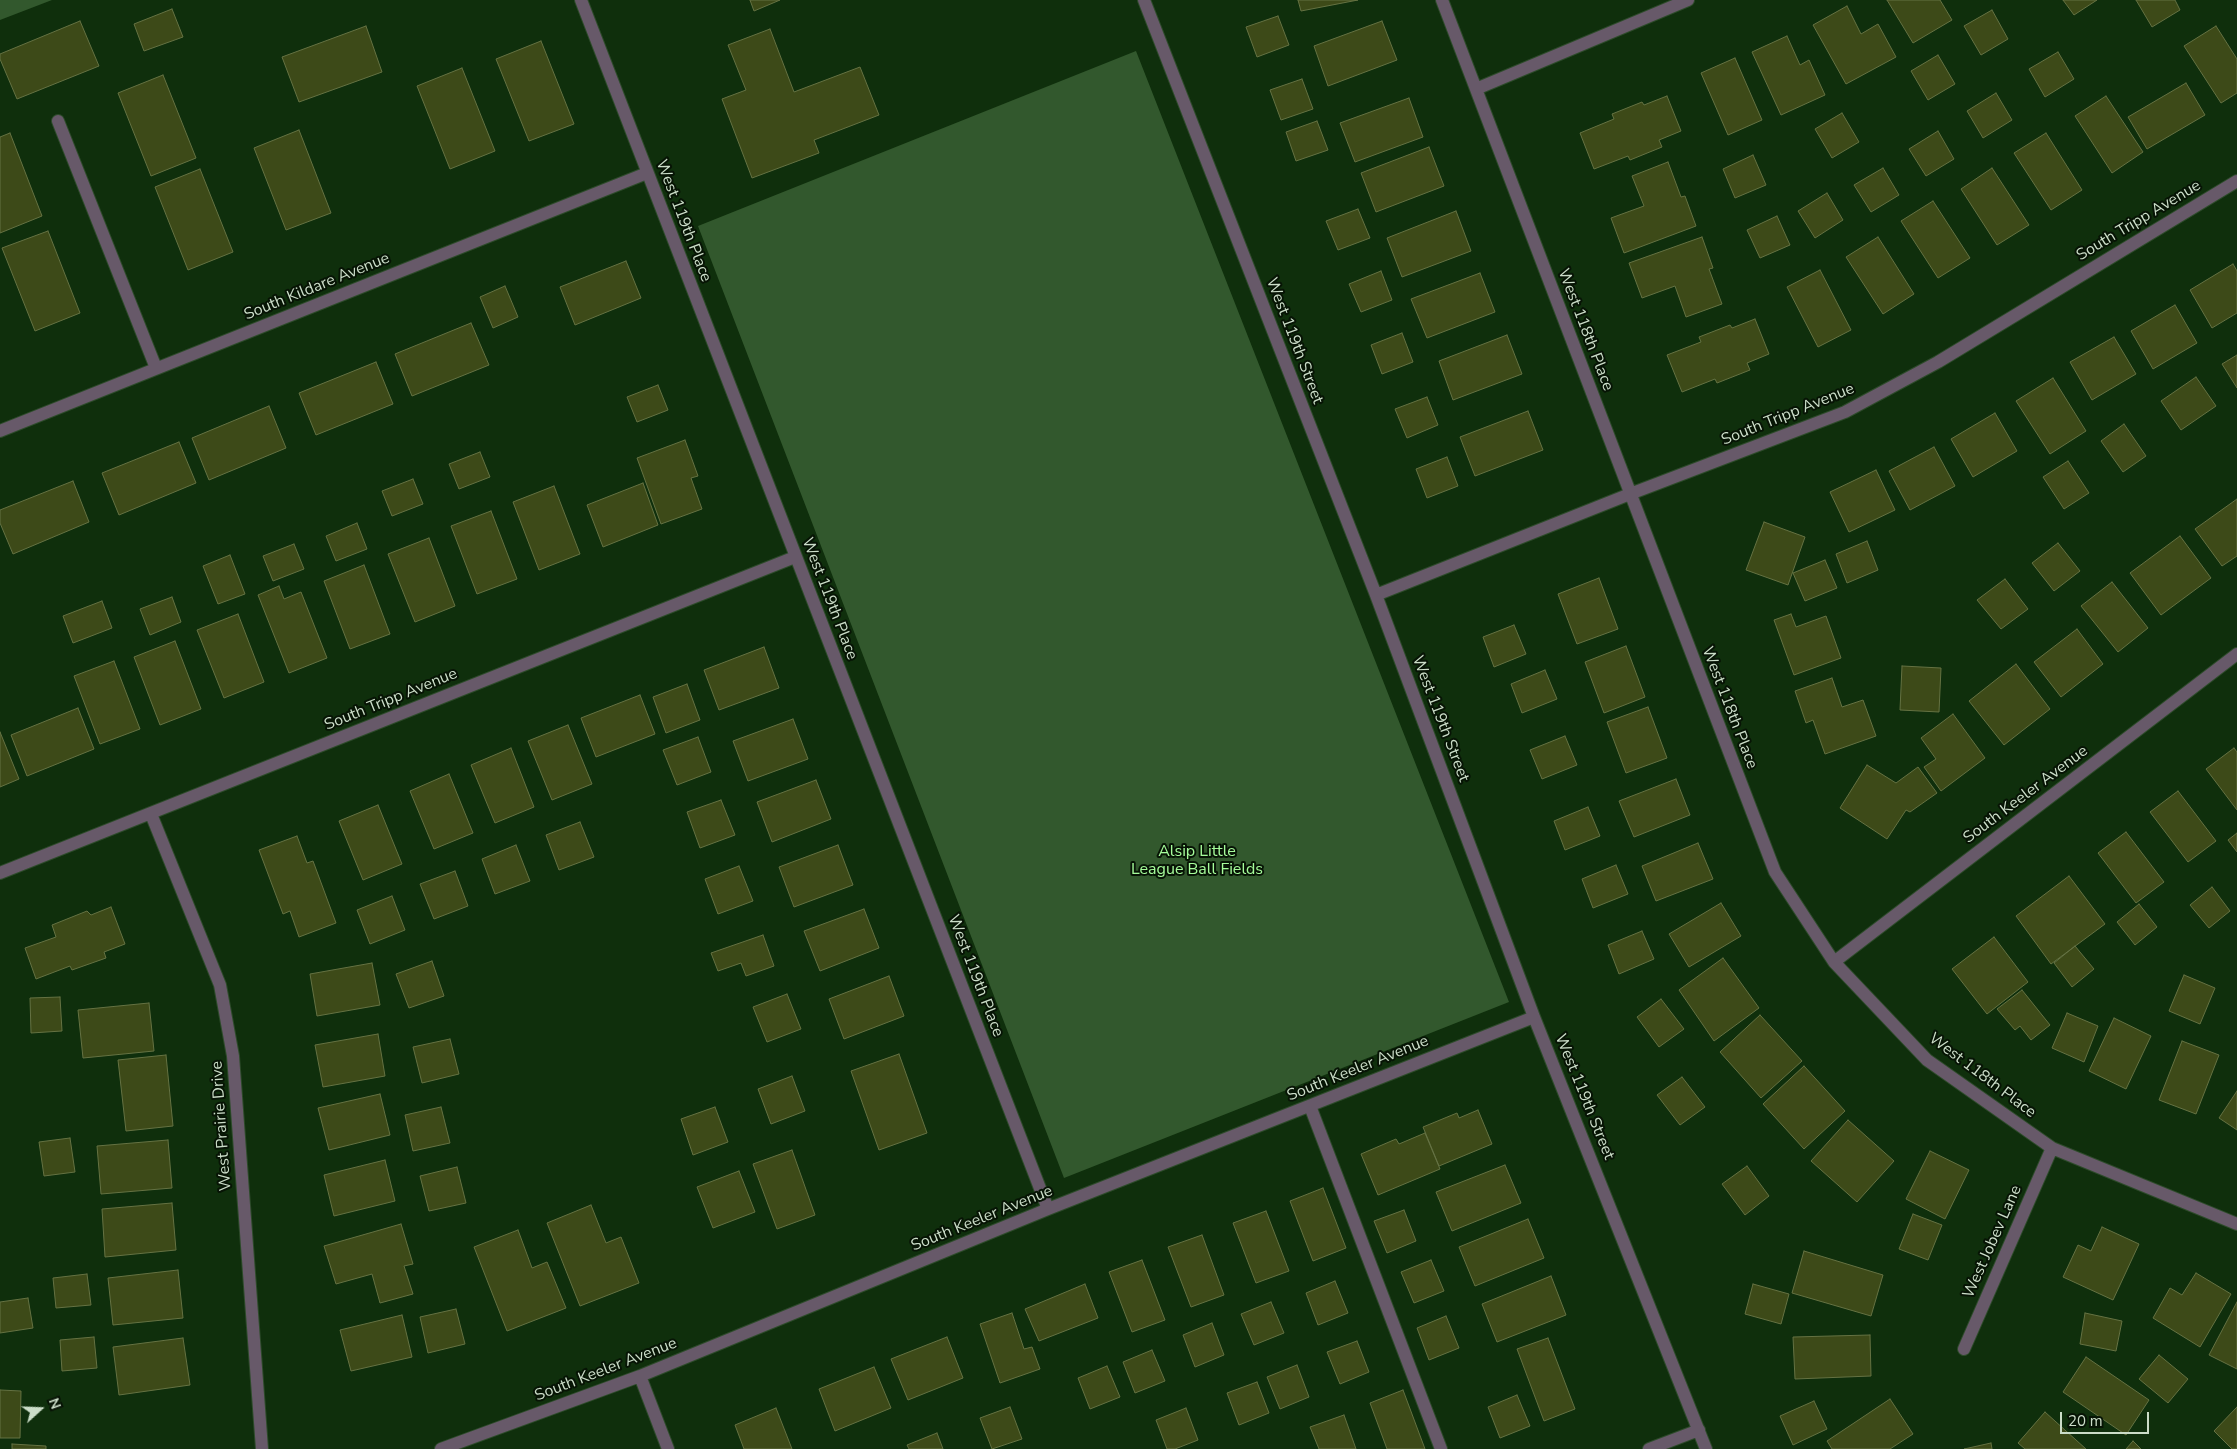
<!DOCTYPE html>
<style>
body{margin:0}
#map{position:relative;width:2237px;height:1449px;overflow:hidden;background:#0f2f0c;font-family:"Nunito Sans",sans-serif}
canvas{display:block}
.north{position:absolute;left:15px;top:1384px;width:50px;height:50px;-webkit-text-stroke:4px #071405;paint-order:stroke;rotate:70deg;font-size:14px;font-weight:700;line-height:20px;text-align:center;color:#cbddc8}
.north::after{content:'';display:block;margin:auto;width:18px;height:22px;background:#cbddc8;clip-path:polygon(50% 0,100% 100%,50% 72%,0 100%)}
.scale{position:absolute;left:2060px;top:1412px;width:89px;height:22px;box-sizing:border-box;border:2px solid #cbddc8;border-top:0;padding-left:6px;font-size:15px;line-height:18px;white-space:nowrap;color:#cbddc8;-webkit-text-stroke:4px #071405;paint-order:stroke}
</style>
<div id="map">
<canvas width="2237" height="1449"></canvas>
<div class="north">N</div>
<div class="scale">20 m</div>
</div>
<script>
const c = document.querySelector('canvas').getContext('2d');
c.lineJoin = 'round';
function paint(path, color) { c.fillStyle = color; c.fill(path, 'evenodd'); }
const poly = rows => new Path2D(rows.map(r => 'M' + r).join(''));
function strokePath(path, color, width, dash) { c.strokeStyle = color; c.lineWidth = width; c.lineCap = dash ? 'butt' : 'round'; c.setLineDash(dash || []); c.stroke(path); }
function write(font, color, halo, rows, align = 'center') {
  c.font = font + ' "Nunito Sans",sans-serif'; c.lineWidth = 4; c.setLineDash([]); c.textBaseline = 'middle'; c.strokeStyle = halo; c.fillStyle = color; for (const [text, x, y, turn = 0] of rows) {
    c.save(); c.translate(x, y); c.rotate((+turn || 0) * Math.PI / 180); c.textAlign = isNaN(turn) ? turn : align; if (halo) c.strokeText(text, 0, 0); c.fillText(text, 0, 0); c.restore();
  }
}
paint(poly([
 [0,0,52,0,0,20],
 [1136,51,1509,1002,1064,1178,698,226]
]), '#32582d');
const building = poly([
 [750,0,780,0,754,11,750,0],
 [1298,0,1358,0,1301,11,1298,0],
 [1887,0,1940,0,1952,20,1913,43,1887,0],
 [2063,0,2097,0,2074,15,2063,0],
 [2136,0,2175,0,2180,10,2152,27,2136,0],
 [1847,6,1861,34,1878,24,1896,57,1846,84,1813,25,1847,6],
 [172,9,183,37,144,51,134,24,172,9],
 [1992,10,2008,39,1981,55,1964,26,1992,10],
 [1278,16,1289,45,1257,57,1246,27,1278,16],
 [80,21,99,66,17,99,0,59,0,54,80,21],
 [1382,21,1397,60,1328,86,1314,46,1382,21],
 [366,26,382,72,299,102,282,57,366,26],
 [2216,26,2237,59,2237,93,2221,103,2184,46,2216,26],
 [770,29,794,92,860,67,879,115,814,140,819,153,752,178,722,99,746,90,728,45,770,29],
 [1787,36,1800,65,1809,60,1825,95,1781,115,1752,52,1787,36],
 [541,41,574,124,529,141,496,59,541,41],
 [2058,52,2074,79,2045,97,2029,69,2058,52],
 [1938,55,1955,84,1928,100,1911,71,1938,55],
 [1735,58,1762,120,1728,135,1701,73,1735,58],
 [462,68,495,151,450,169,417,86,462,68],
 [163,75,196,158,151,176,118,93,163,75],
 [1302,79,1313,109,1281,120,1270,90,1302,79],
 [2186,83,2205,115,2147,149,2128,117,2186,83],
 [1996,93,2012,120,1983,138,1967,111,1996,93],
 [1667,96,1681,131,1659,140,1662,147,1630,160,1628,156,1594,169,1580,133,1614,119,1612,114,1642,102,1644,105,1667,96],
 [2106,96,2143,152,2112,173,2075,116,2106,96],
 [1409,98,1423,137,1355,162,1340,123,1409,98],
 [1842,113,1859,142,1832,158,1815,129,1842,113],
 [1317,121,1328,150,1296,161,1286,132,1317,121],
 [299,130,331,213,286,230,254,148,299,130],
 [1938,131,1954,159,1926,176,1909,149,1938,131],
 [10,133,42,216,0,233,0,137,10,133],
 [2046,133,2082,190,2051,210,2014,153,2046,133],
 [1429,147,1444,186,1376,212,1361,173,1429,147],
 [1753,155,1766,185,1735,198,1723,169,1753,155],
 [1668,162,1681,197,1685,196,1696,226,1624,253,1611,218,1644,206,1632,176,1668,162],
 [1883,168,1899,195,1871,212,1854,185,1883,168],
 [1992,168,2029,225,1997,245,1961,189,1992,168],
 [200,169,233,252,188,270,155,187,200,169],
 [1827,193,1843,220,1815,238,1798,211,1827,193],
 [1933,201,1970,258,1938,278,1901,221,1933,201],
 [1358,209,1370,238,1338,250,1326,221,1358,209],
 [1456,211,1471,251,1402,277,1387,238,1456,211],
 [1777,216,1790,245,1760,258,1747,230,1777,216],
 [48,231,80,313,35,331,2,248,48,231],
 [1702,237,1713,268,1709,269,1722,304,1686,317,1675,286,1642,298,1629,263,1702,237],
 [1878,237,1914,294,1883,314,1846,257,1878,237],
 [626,261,641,298,575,325,560,287,626,261],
 [2233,264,2237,271,2237,313,2212,328,2190,290,2233,264],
 [1820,270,1851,330,1818,347,1787,287,1820,270],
 [1381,271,1392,300,1361,312,1349,284,1381,271],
 [1480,273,1495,312,1427,338,1411,299,1480,273],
 [505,286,518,317,493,328,480,297,505,286],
 [2175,305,2197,343,2153,369,2131,331,2175,305],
 [1755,319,1769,354,1747,363,1750,370,1717,383,1715,379,1682,392,1667,355,1701,342,1699,337,1730,325,1732,328,1755,319],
 [471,323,489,365,412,396,395,354,471,323],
 [1402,333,1413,362,1382,374,1371,345,1402,333],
 [1507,335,1522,374,1453,400,1439,361,1507,335],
 [2114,337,2136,374,2092,400,2070,362,2114,337],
 [2237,355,2237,388,2222,364,2237,355],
 [376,362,393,404,316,435,299,393,376,362],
 [2196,377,2216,406,2181,430,2161,401,2196,377],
 [2053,378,2086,431,2050,454,2016,401,2053,378],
 [658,385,668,410,637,422,627,397,658,385],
 [1427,397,1438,425,1407,438,1395,409,1427,397],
 [269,406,286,448,209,480,192,438,269,406],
 [1528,411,1543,450,1475,476,1460,437,1528,411],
 [1995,413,2017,451,1973,477,1951,439,1995,413],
 [2124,424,2146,456,2123,472,2101,441,2124,424],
 [685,440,698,476,691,478,702,509,661,524,637,458,685,440],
 [179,442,196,483,119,515,102,473,179,442],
 [1934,447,1955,486,1910,510,1889,471,1934,447],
 [480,452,490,477,459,489,449,464,480,452],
 [1447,457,1458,486,1427,498,1416,469,1447,457],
 [2068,461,2089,493,2064,509,2043,477,2068,461],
 [1876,470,1895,510,1849,532,1830,492,1876,470],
 [413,479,423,504,392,516,382,491,413,479],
 [73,481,89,522,13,554,0,523,0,510,73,481],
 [643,483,658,525,603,547,587,505,643,483],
 [554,486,580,554,539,570,513,502,554,486],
 [2237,499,2237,556,2222,566,2195,529,2237,499],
 [491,511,517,579,477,594,451,526,491,511],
 [1764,522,1805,537,1788,585,1746,570,1764,522],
 [357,523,367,549,336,561,326,536,357,523],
 [2180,536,2211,578,2161,615,2130,573,2180,536],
 [429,538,455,606,415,622,388,554,429,538],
 [1867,541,1878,570,1847,583,1836,554,1867,541],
 [2058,543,2080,571,2054,591,2032,563,2058,543],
 [294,544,304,569,273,581,263,556,294,544],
 [230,555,245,594,218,604,203,566,230,555],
 [1825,560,1837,588,1805,601,1793,573,1825,560],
 [364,565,390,634,350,649,324,581,364,565],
 [1599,578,1618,629,1577,644,1558,594,1599,578],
 [2005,579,2028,609,2001,629,1977,600,2005,579],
 [2112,582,2148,628,2118,652,2081,606,2112,582],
 [279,586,284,599,301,592,327,658,289,673,258,595,279,586],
 [172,597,181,622,150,635,140,609,172,597],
 [102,601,112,628,73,643,63,616,102,601],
 [238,614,264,682,224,698,197,630,238,614],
 [1791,614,1796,627,1826,616,1841,658,1794,675,1774,620,1791,614],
 [1514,625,1526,654,1494,667,1483,637,1514,625],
 [2077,629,2103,664,2061,697,2034,662,2077,629],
 [175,641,201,709,160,725,134,657,175,641],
 [1626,646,1645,697,1604,713,1585,662,1626,646],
 [764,647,779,688,719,710,704,670,764,647],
 [114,661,140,729,100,744,74,676,114,661],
 [2016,664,2050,709,2004,745,1969,701,2016,664],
 [1902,666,1941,668,1939,712,1900,710,1902,666],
 [1545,670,1557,699,1522,713,1511,684,1545,670],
 [1832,678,1842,707,1863,700,1876,736,1825,754,1813,720,1806,723,1795,691,1832,678],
 [687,684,700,720,666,733,653,697,687,684],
 [640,695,655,734,596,757,581,718,640,695],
 [1648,707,1667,758,1626,773,1607,722,1648,707],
 [78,708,94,749,27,776,11,735,78,708],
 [1953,714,1985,758,1941,791,1924,767,1936,759,1921,738,1953,714],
 [793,719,808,759,748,781,733,741,793,719],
 [568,725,592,784,552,800,528,741,568,725],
 [0,732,19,779,0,787,0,732],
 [1565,736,1577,765,1542,779,1530,750,1565,736],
 [698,737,711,772,677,785,663,750,698,737],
 [511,748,534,807,495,823,471,765,511,748],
 [2234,748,2237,752,2237,810,2206,769,2234,748],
 [1867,765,1896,783,1918,767,1937,793,1910,812,1906,810,1887,839,1840,808,1867,765],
 [449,774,473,833,434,849,410,791,449,774],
 [1676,779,1690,815,1634,837,1619,801,1676,779],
 [816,780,831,819,772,842,757,802,816,780],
 [2178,791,2216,841,2188,862,2150,812,2178,791],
 [721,800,735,835,700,848,687,812,721,800],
 [378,805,402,864,363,880,339,821,378,805],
 [1588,807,1600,836,1565,850,1554,821,1588,807],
 [580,822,594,857,559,870,546,835,580,822],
 [2126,832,2164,882,2136,903,2098,853,2126,832],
 [2237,833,2237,852,2228,840,2237,833],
 [297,836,307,863,313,861,336,923,299,937,290,911,283,914,259,850,297,836],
 [1698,843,1713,879,1656,901,1642,866,1698,843],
 [516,845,530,881,495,894,482,859,516,845],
 [838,845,853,885,794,907,779,867,838,845],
 [1616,865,1628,894,1593,908,1582,879,1616,865],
 [739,866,753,901,718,914,705,879,739,866],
 [455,871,468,906,434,919,420,884,455,871],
 [2069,876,2105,924,2051,964,2016,916,2069,876],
 [2212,887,2230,911,2209,928,2190,905,2212,887],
 [392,896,405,930,370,944,357,910,392,896],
 [1721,903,1741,936,1689,967,1669,934,1721,903],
 [2139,904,2157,927,2135,945,2117,922,2139,904],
 [111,907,125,944,104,952,106,958,72,970,70,966,36,979,25,948,56,937,52,925,87,911,91,915,111,907],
 [864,909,879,948,820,971,804,931,864,909],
 [1642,931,1654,959,1619,974,1608,945,1642,931],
 [763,935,774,966,746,976,741,963,718,971,711,953,763,935],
 [1994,937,2028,982,1987,1014,1952,969,1994,937],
 [2075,946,2094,969,2072,987,2054,963,2075,946],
 [1723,958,1759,1008,1714,1041,1679,990,1723,958],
 [432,961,444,996,409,1008,396,974,432,961],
 [372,963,380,1005,317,1016,310,974,372,963],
 [2184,975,2215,988,2200,1024,2169,1011,2184,975],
 [889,976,904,1016,844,1039,829,999,889,976],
 [2022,990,2050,1025,2031,1040,2020,1026,2015,1030,1997,1009,2022,990],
 [787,994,801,1029,767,1042,753,1007,787,994],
 [60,997,62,1031,31,1033,30,998,60,997],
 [1661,999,1684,1029,1659,1047,1637,1017,1661,999],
 [149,1003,154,1051,83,1058,78,1010,149,1003],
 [2067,1013,2098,1026,2084,1062,2052,1048,2067,1013],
 [1760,1015,1802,1061,1761,1098,1720,1052,1760,1015],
 [2114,1018,2151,1036,2126,1089,2089,1071,2114,1018],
 [378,1034,385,1076,323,1087,315,1045,378,1034],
 [450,1039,459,1074,422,1083,413,1047,450,1039],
 [2182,1041,2219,1055,2196,1114,2159,1100,2182,1041],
 [899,1054,927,1133,879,1150,851,1071,899,1054],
 [166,1055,173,1126,126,1131,118,1060,166,1055],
 [1804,1066,1845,1111,1804,1149,1763,1104,1804,1066],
 [792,1076,805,1111,771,1124,758,1089,792,1076],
 [1682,1077,1705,1107,1680,1125,1657,1095,1682,1077],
 [2237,1091,2237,1130,2219,1118,2237,1091],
 [380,1094,390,1135,329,1150,318,1108,380,1094],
 [441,1107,450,1143,413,1151,405,1115,441,1107],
 [715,1107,728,1142,693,1155,681,1119,715,1107],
 [1478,1110,1492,1144,1439,1166,1423,1127,1457,1113,1459,1118,1478,1110],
 [1848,1120,1894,1161,1857,1202,1811,1161,1848,1120],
 [1425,1133,1440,1169,1378,1195,1361,1154,1396,1139,1399,1144,1425,1133],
 [70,1138,75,1172,44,1176,39,1142,70,1138],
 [168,1140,172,1188,101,1194,97,1146,168,1140],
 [792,1150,815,1215,777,1229,753,1164,792,1150],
 [1930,1151,1969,1170,1945,1219,1906,1199,1930,1151],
 [385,1160,395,1201,334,1216,324,1175,385,1160],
 [1505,1165,1521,1203,1452,1231,1436,1192,1505,1165],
 [1747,1166,1769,1196,1745,1215,1722,1184,1747,1166],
 [457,1167,466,1203,429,1211,420,1176,457,1167],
 [739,1171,755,1212,713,1228,697,1187,739,1171],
 [1323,1188,1346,1248,1313,1261,1290,1201,1323,1188],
 [172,1203,176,1250,105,1257,102,1209,172,1203],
 [591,1205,606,1243,621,1237,639,1283,580,1306,547,1223,591,1205],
 [1404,1210,1416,1241,1387,1253,1374,1221,1404,1210],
 [1266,1211,1289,1271,1256,1283,1233,1223,1266,1211],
 [1913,1214,1942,1225,1928,1260,1899,1249,1913,1214],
 [1528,1219,1544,1258,1475,1286,1459,1247,1528,1219],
 [401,1224,413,1264,404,1266,413,1294,380,1303,372,1274,336,1284,324,1246,401,1224],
 [2102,1227,2139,1244,2113,1300,2063,1277,2078,1245,2091,1251,2102,1227],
 [518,1230,532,1268,547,1262,566,1308,507,1331,474,1247,518,1230],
 [1202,1235,1224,1295,1191,1307,1168,1247,1202,1235],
 [1804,1251,1883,1275,1871,1316,1792,1293,1804,1251],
 [1142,1260,1165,1320,1132,1332,1109,1272,1142,1260],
 [1431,1260,1444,1291,1414,1303,1401,1272,1431,1260],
 [178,1270,183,1318,113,1325,108,1278,178,1270],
 [2196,1273,2231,1294,2200,1347,2153,1318,2170,1288,2182,1295,2196,1273],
 [87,1274,91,1305,56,1308,53,1278,87,1274],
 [1551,1276,1566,1315,1497,1342,1482,1304,1551,1276],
 [1335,1281,1348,1313,1318,1325,1306,1293,1335,1281],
 [1085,1284,1098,1318,1039,1341,1025,1309,1085,1284],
 [1753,1284,1789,1294,1781,1324,1745,1314,1753,1284],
 [28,1298,33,1328,0,1333,0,1302,28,1298],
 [1271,1302,1284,1333,1254,1345,1241,1314,1271,1302],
 [2237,1302,2237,1369,2209,1355,2237,1302],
 [456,1309,465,1344,428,1353,420,1317,456,1309],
 [1012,1313,1024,1349,1032,1347,1040,1369,1000,1383,980,1324,1012,1313],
 [2085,1313,2122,1321,2116,1351,2080,1344,2085,1313],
 [402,1315,412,1357,351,1371,340,1330,402,1315],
 [1446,1316,1459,1348,1429,1360,1417,1328,1446,1316],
 [1212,1323,1224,1355,1195,1367,1183,1335,1212,1323],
 [1870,1335,1871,1376,1795,1379,1793,1337,1870,1335],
 [94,1337,97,1368,62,1371,60,1340,94,1337],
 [947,1337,963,1378,908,1400,891,1359,947,1337],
 [183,1338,190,1385,119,1395,113,1347,183,1338],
 [1548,1338,1575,1409,1544,1421,1517,1349,1548,1338],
 [1357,1341,1369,1372,1340,1384,1327,1352,1357,1341],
 [1152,1350,1165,1381,1135,1393,1123,1362,1152,1350],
 [2159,1355,2188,1379,2168,1403,2139,1379,2159,1355],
 [2086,1357,2149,1400,2126,1435,2063,1392,2086,1357],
 [1297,1365,1309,1397,1280,1409,1267,1377,1297,1365],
 [1107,1366,1120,1397,1090,1409,1078,1378,1107,1366],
 [874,1367,891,1408,835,1431,819,1389,874,1367],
 [1257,1382,1269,1413,1239,1425,1227,1393,1257,1382],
 [0,1390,21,1391,20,1438,0,1438,0,1390],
 [1403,1390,1425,1449,1387,1449,1370,1403,1403,1390],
 [1517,1395,1530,1426,1500,1438,1488,1407,1517,1395],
 [1890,1399,1913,1434,1890,1449,1832,1449,1827,1441,1890,1399],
 [1814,1401,1827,1429,1793,1445,1780,1416,1814,1401],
 [1010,1407,1022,1439,992,1449,980,1418,1010,1407],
 [2237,1407,2237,1449,2232,1449,2214,1431,2237,1407],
 [776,1408,792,1449,744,1449,735,1425,776,1408],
 [1186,1408,1198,1440,1175,1449,1167,1449,1156,1420,1186,1408],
 [2045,1412,2086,1449,2025,1449,2018,1443,2045,1412],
 [1344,1415,1356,1449,1319,1449,1310,1427,1344,1415],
 [937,1433,943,1449,909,1449,907,1445,937,1433],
 [2133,1441,2141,1449,2126,1449,2133,1441],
 [1991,1443,1992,1449,1964,1449,1991,1443],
 [12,1444,46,1446,46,1449,12,1449,12,1444]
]);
paint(building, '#3d4a18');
strokePath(building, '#657243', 1);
const minor = poly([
 [581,0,1048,1209],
 [1144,0,1376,595,1534,1017,1706,1449],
 [1442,0,1775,872,1834,962,1927,1060,2052,1148,2237,1224],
 [1476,89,1688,0],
 [58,121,156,368],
 [0,431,647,173],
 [1376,595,1630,494,1845,412,1938,362,2237,181],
 [151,814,220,985,233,1056,262,1449],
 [0,873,795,557],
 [1834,962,2237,654],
 [1310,1106,1441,1449],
 [1964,1349,2052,1148],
 [640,1376,668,1449],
 [441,1449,640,1376,1048,1209,1534,1017],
 [1649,1449,1699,1430]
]);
strokePath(minor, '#2d4b2a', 14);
strokePath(minor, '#675969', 12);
write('16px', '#cbddc8', '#071405', [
 ["West 119th Place",683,221,69],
 ["South Tripp Avenue",2139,221,-31],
 ["South Kildare Avenue",317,287,-22],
 ["West 118th Place",1585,330,69],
 ["West 119th Street",1294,341,69],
 ["South Tripp Avenue",1788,415,-22],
 ["West 119th Place",829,599,69],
 ["South Tripp Avenue",391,700,-22],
 ["West 118th Place",1729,708,69],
 ["West 119th Street",1440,719,69],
 ["South Keeler Avenue",2026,795,-37],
 ["West 119th Place",975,976,69],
 ["South Keeler Avenue",1358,1069,-22],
 ["West 118th Place",1982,1076,37],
 ["West 119th Street",1584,1097,68],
 ["West Prairie Drive",222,1126,-94],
 ["South Keeler Avenue",982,1219,-22],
 ["West Jobev Lane",1993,1242,-66],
 ["South Keeler Avenue",606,1370,-21]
]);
write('16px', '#a6fc9b', '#071405', [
 ["Alsip Little",1197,852],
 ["League Ball Fields",1197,870]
]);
</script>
